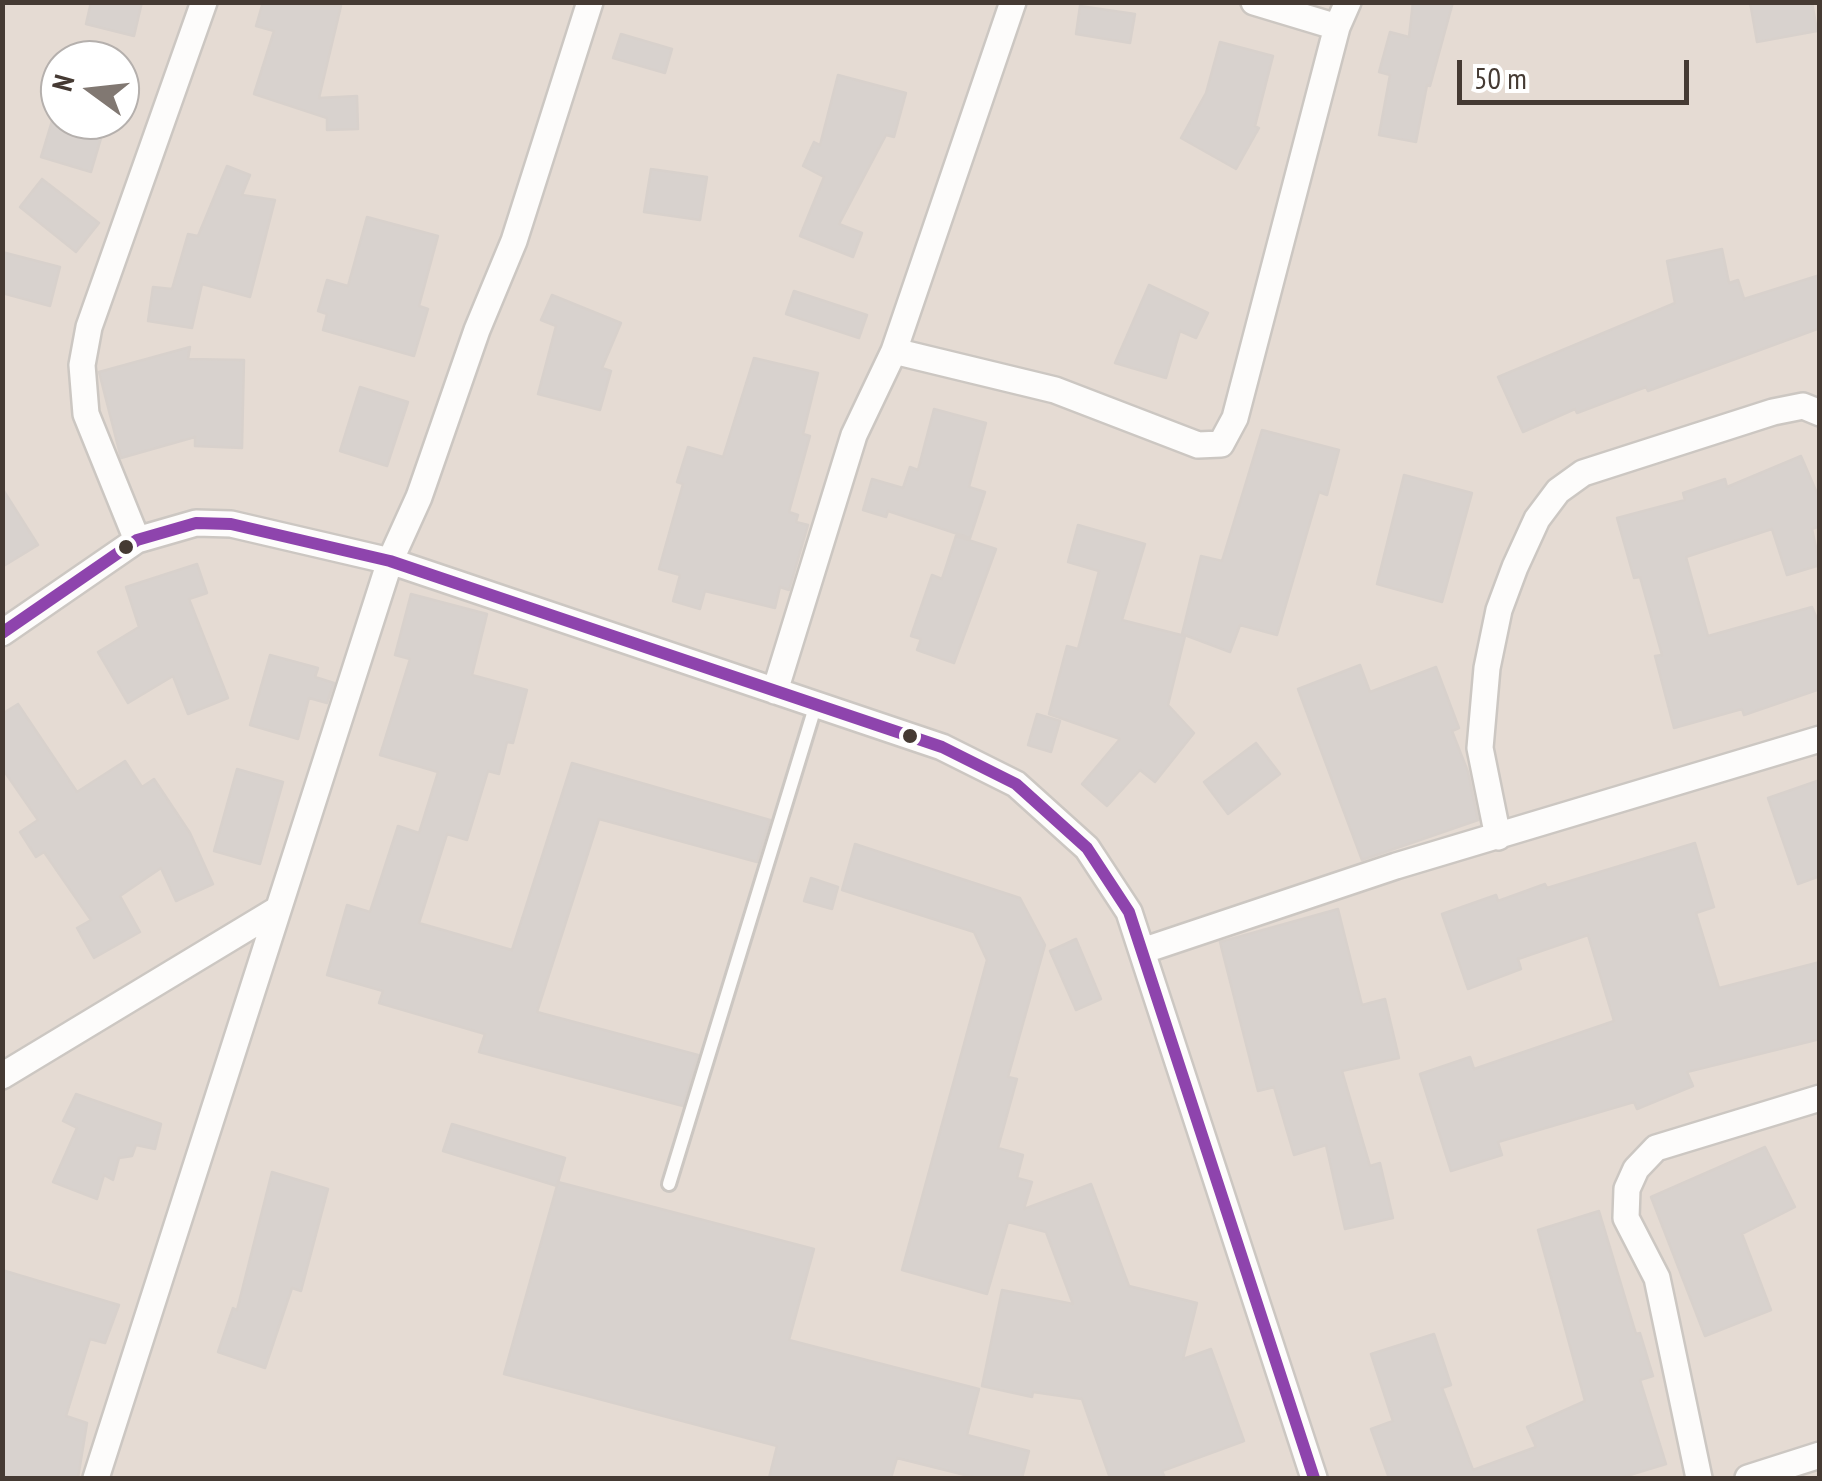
<!DOCTYPE html>
<style>
body{margin:0}
#map{position:relative;width:1822px;height:1481px;overflow:hidden;background:#f0ebe6;font-family:"PT Sans Narrow",sans-serif}
canvas{display:block}
.frame{position:absolute;inset:0;border:5px solid #453a33;pointer-events:none}
.north{position:absolute;left:40px;top:40px;width:100px;height:100px;box-sizing:border-box;background:#fff;border:2px solid #b5b0ad;border-radius:50%;rotate:285deg;font-size:28px;font-weight:700;line-height:40px;text-align:center;color:#453a33}
.north::after{content:'';display:block;margin:auto;width:35px;height:45px;background:#817872;clip-path:polygon(50% 0,100% 100%,50% 72%,0 100%)}
.scale{position:absolute;left:1457px;top:60px;width:232px;height:45px;box-sizing:border-box;border:5px solid #453a33;border-top:0;padding-left:12px;font-size:30px;line-height:35px;white-space:nowrap;color:#453a33;-webkit-text-stroke:8px #fff;paint-order:stroke}
</style>
<div id="map">
<canvas width="1822" height="1481"></canvas>
<div class="frame"></div>
<div class="north">N</div>
<div class="scale">50 m</div>
</div>
<script>
const c = document.querySelector('canvas').getContext('2d');
c.lineJoin = 'round';
function paint(path, color) { c.fillStyle = color; c.fill(path, 'evenodd'); }
const poly = rows => new Path2D(rows.map(r => 'M' + r).join(''));
function strokePath(path, color, width, dash) { c.strokeStyle = color; c.lineWidth = width; c.lineCap = dash ? 'butt' : 'round'; c.setLineDash(dash || []); c.stroke(path); }
paint(poly([
 [3,3,1819,3,1819,1478,3,1478],
 [60,60,120,60,120,120,60,120]
]), '#e5dbd3');
const building = poly([
 [91,2,142,2,134,36,86,24,91,2],
 [263,2,341,6,319,98,357,96,358,129,327,130,327,118,254,94,274,31,256,26,263,2],
 [1413,2,1453,2,1430,86,1427,85,1416,142,1379,135,1390,75,1379,72,1390,32,1409,37,1413,2],
 [1750,2,1812,2,1817,31,1757,42,1750,2],
 [1080,6,1135,14,1130,43,1076,34,1080,6],
 [621,34,672,49,665,73,613,58,621,34],
 [1220,42,1273,56,1255,126,1259,128,1236,169,1181,138,1206,93,1220,42],
 [838,75,906,93,894,137,886,135,839,224,862,233,853,257,800,236,824,177,803,166,814,142,820,145,838,75],
 [52,121,102,135,91,172,41,157,52,121],
 [227,166,250,175,242,195,275,200,250,297,202,284,192,328,148,321,153,287,172,289,188,234,198,236,227,166],
 [651,169,707,177,700,220,644,212,651,169],
 [42,179,99,223,76,252,20,207,42,179],
 [367,217,438,236,419,306,428,309,414,356,323,330,327,314,318,311,327,280,348,286,367,217],
 [1722,249,1729,283,1738,280,1744,299,1820,275,1820,328,1648,391,1646,387,1577,413,1575,409,1523,432,1498,377,1675,303,1667,261,1722,249],
 [2,252,60,267,50,306,2,293,2,252],
 [1149,285,1208,313,1196,338,1180,331,1166,378,1115,363,1149,285],
 [794,291,867,315,859,338,786,314,794,291],
 [552,295,621,323,602,368,611,371,600,410,538,394,556,326,541,320,552,295],
 [190,347,188,359,244,360,242,448,195,446,195,437,121,458,99,372,190,347],
 [754,358,818,373,803,434,810,436,789,512,798,515,796,522,808,525,789,590,780,587,775,608,705,591,700,609,673,601,680,575,659,569,683,484,677,482,688,447,723,457,754,358],
 [360,387,408,402,387,466,340,451,360,387],
 [934,409,986,423,969,487,985,492,970,538,888,511,886,517,863,510,872,479,903,488,910,467,918,470,934,409],
 [1262,430,1339,450,1327,495,1319,492,1277,635,1240,625,1230,652,1182,634,1201,556,1222,561,1262,430],
 [1801,456,1820,500,1820,526,1812,529,1820,565,1787,575,1772,529,1686,557,1708,636,1812,607,1820,626,1820,689,1744,715,1742,709,1674,728,1655,656,1662,655,1640,577,1634,578,1617,518,1685,500,1683,493,1725,479,1727,487,1801,456],
 [1404,475,1472,493,1442,602,1377,584,1404,475],
 [2,488,38,545,2,567,2,488],
 [1078,525,1145,544,1122,620,1185,636,1168,705,1194,733,1155,782,1140,770,1107,806,1082,784,1120,739,1049,714,1067,646,1078,649,1099,571,1068,562,1078,525],
 [956,536,996,549,954,663,917,650,921,639,911,636,932,575,942,579,956,536],
 [197,564,207,593,189,599,228,698,188,714,173,676,128,703,98,652,139,627,126,587,197,564],
 [411,594,487,614,472,675,527,690,513,743,507,742,499,774,488,771,467,840,447,834,419,923,512,950,572,763,770,820,757,862,599,819,537,1012,698,1055,683,1106,479,1052,485,1034,379,1003,383,991,327,975,347,905,370,912,398,826,419,833,438,772,380,755,410,659,395,655,411,594],
 [270,655,318,668,315,677,334,683,327,703,309,698,298,739,250,725,270,655],
 [1360,665,1370,692,1436,667,1459,728,1452,731,1468,772,1478,820,1362,860,1298,689,1360,665],
 [18,704,77,792,125,761,142,787,154,779,190,833,213,884,176,901,161,868,120,896,140,932,94,958,77,928,91,920,44,852,36,857,20,832,38,820,2,768,2,714,18,704],
 [1037,714,1060,721,1051,752,1028,745,1037,714],
 [1256,743,1280,774,1228,814,1204,782,1256,743],
 [237,769,283,782,260,864,214,851,237,769],
 [1820,780,1820,876,1798,884,1768,798,1820,780],
 [1695,843,1714,907,1696,913,1719,988,1820,962,1820,1039,1687,1072,1693,1086,1637,1109,1634,1102,1498,1142,1502,1155,1451,1171,1420,1074,1470,1057,1474,1069,1614,1021,1588,935,1518,959,1521,969,1468,989,1442,914,1496,895,1498,901,1545,884,1547,888,1695,843],
 [855,844,1020,898,1045,945,1008,1077,1017,1079,998,1148,1023,1155,1017,1178,1032,1182,1024,1209,1091,1184,1129,1286,1197,1303,1183,1359,1211,1349,1244,1441,1162,1471,1165,1478,1110,1478,1082,1399,1033,1392,1032,1397,982,1386,1002,1290,1073,1304,1046,1232,1008,1222,987,1294,902,1270,987,960,974,932,842,890,855,844],
 [811,878,838,887,832,909,804,901,811,878],
 [1338,909,1362,1005,1385,999,1399,1058,1342,1071,1370,1166,1380,1163,1393,1218,1345,1229,1326,1145,1294,1155,1274,1087,1258,1091,1220,942,1338,909],
 [1076,939,1101,999,1076,1010,1050,951,1076,939],
 [76,1094,161,1124,155,1149,136,1145,132,1156,119,1158,113,1180,104,1175,97,1199,53,1182,77,1128,63,1121,76,1094],
 [452,1124,565,1158,557,1186,443,1151,452,1124],
 [1765,1147,1795,1207,1742,1234,1771,1310,1705,1336,1651,1197,1765,1147],
 [272,1172,328,1189,301,1291,292,1288,265,1368,218,1352,233,1308,237,1310,272,1172],
 [558,1182,814,1249,789,1340,979,1389,967,1435,1029,1451,1022,1478,977,1478,897,1458,891,1478,769,1478,777,1446,504,1374,558,1182],
 [1599,1211,1636,1334,1640,1333,1653,1376,1640,1380,1666,1464,1620,1478,1389,1478,1371,1429,1393,1421,1371,1354,1434,1334,1451,1385,1442,1388,1473,1470,1536,1447,1527,1427,1585,1401,1538,1230,1599,1211],
 [2,1270,119,1305,105,1343,90,1339,66,1416,87,1423,78,1478,2,1478,2,1270]
]);
paint(building, '#d8d2ce');
strokePath(building, '#d8d1cc', 2.5);
const service = poly([
 [669,1184,816,704]
]);
const minor = poly([
 [1254,2,1337,27],
 [894,351,1055,390,1198,445,1221,444,1235,418,1337,27,1348,2],
 [137,540,86,414,82,365,89,327,204,2],
 [2,633,137,540,196,523,231,524,390,561,942,747,1016,784,1087,848,1129,912,1314,1478],
 [775,691,854,435,894,351,1013,2],
 [1498,837,1480,748,1487,668,1499,610,1515,567,1537,519,1558,491,1583,473,1773,412,1803,406,1820,413],
 [1145,950,1396,866,1820,739],
 [2,1076,275,911],
 [96,1478,390,561,419,497,477,330,514,241,590,2],
 [1699,1478,1657,1278,1626,1218,1627,1189,1636,1169,1656,1148,1820,1098],
 [1748,1478,1820,1455]
]);
strokePath(service, '#ccc7c2', 18);
strokePath(minor, '#ccc7c2', 30);
strokePath(service, '#fdfcfb', 12);
strokePath(minor, '#fdfcfb', 25);
strokePath(poly([
 [2,633,137,540,196,523,231,524,390,561,942,747,1016,784,1087,848,1129,912,1314,1478]
]), '#8e44ad', 12);
for (const [x, y, r, color] of [
 [126,547,9,"#453a33"],
 [910,736,9,"#453a33"]
]) { const dot = new Path2D(); dot.arc(x, y, r, 0, 2 * Math.PI); c.fillStyle = color; c.fill(dot); strokePath(dot, '#fff', 4); }
</script>
